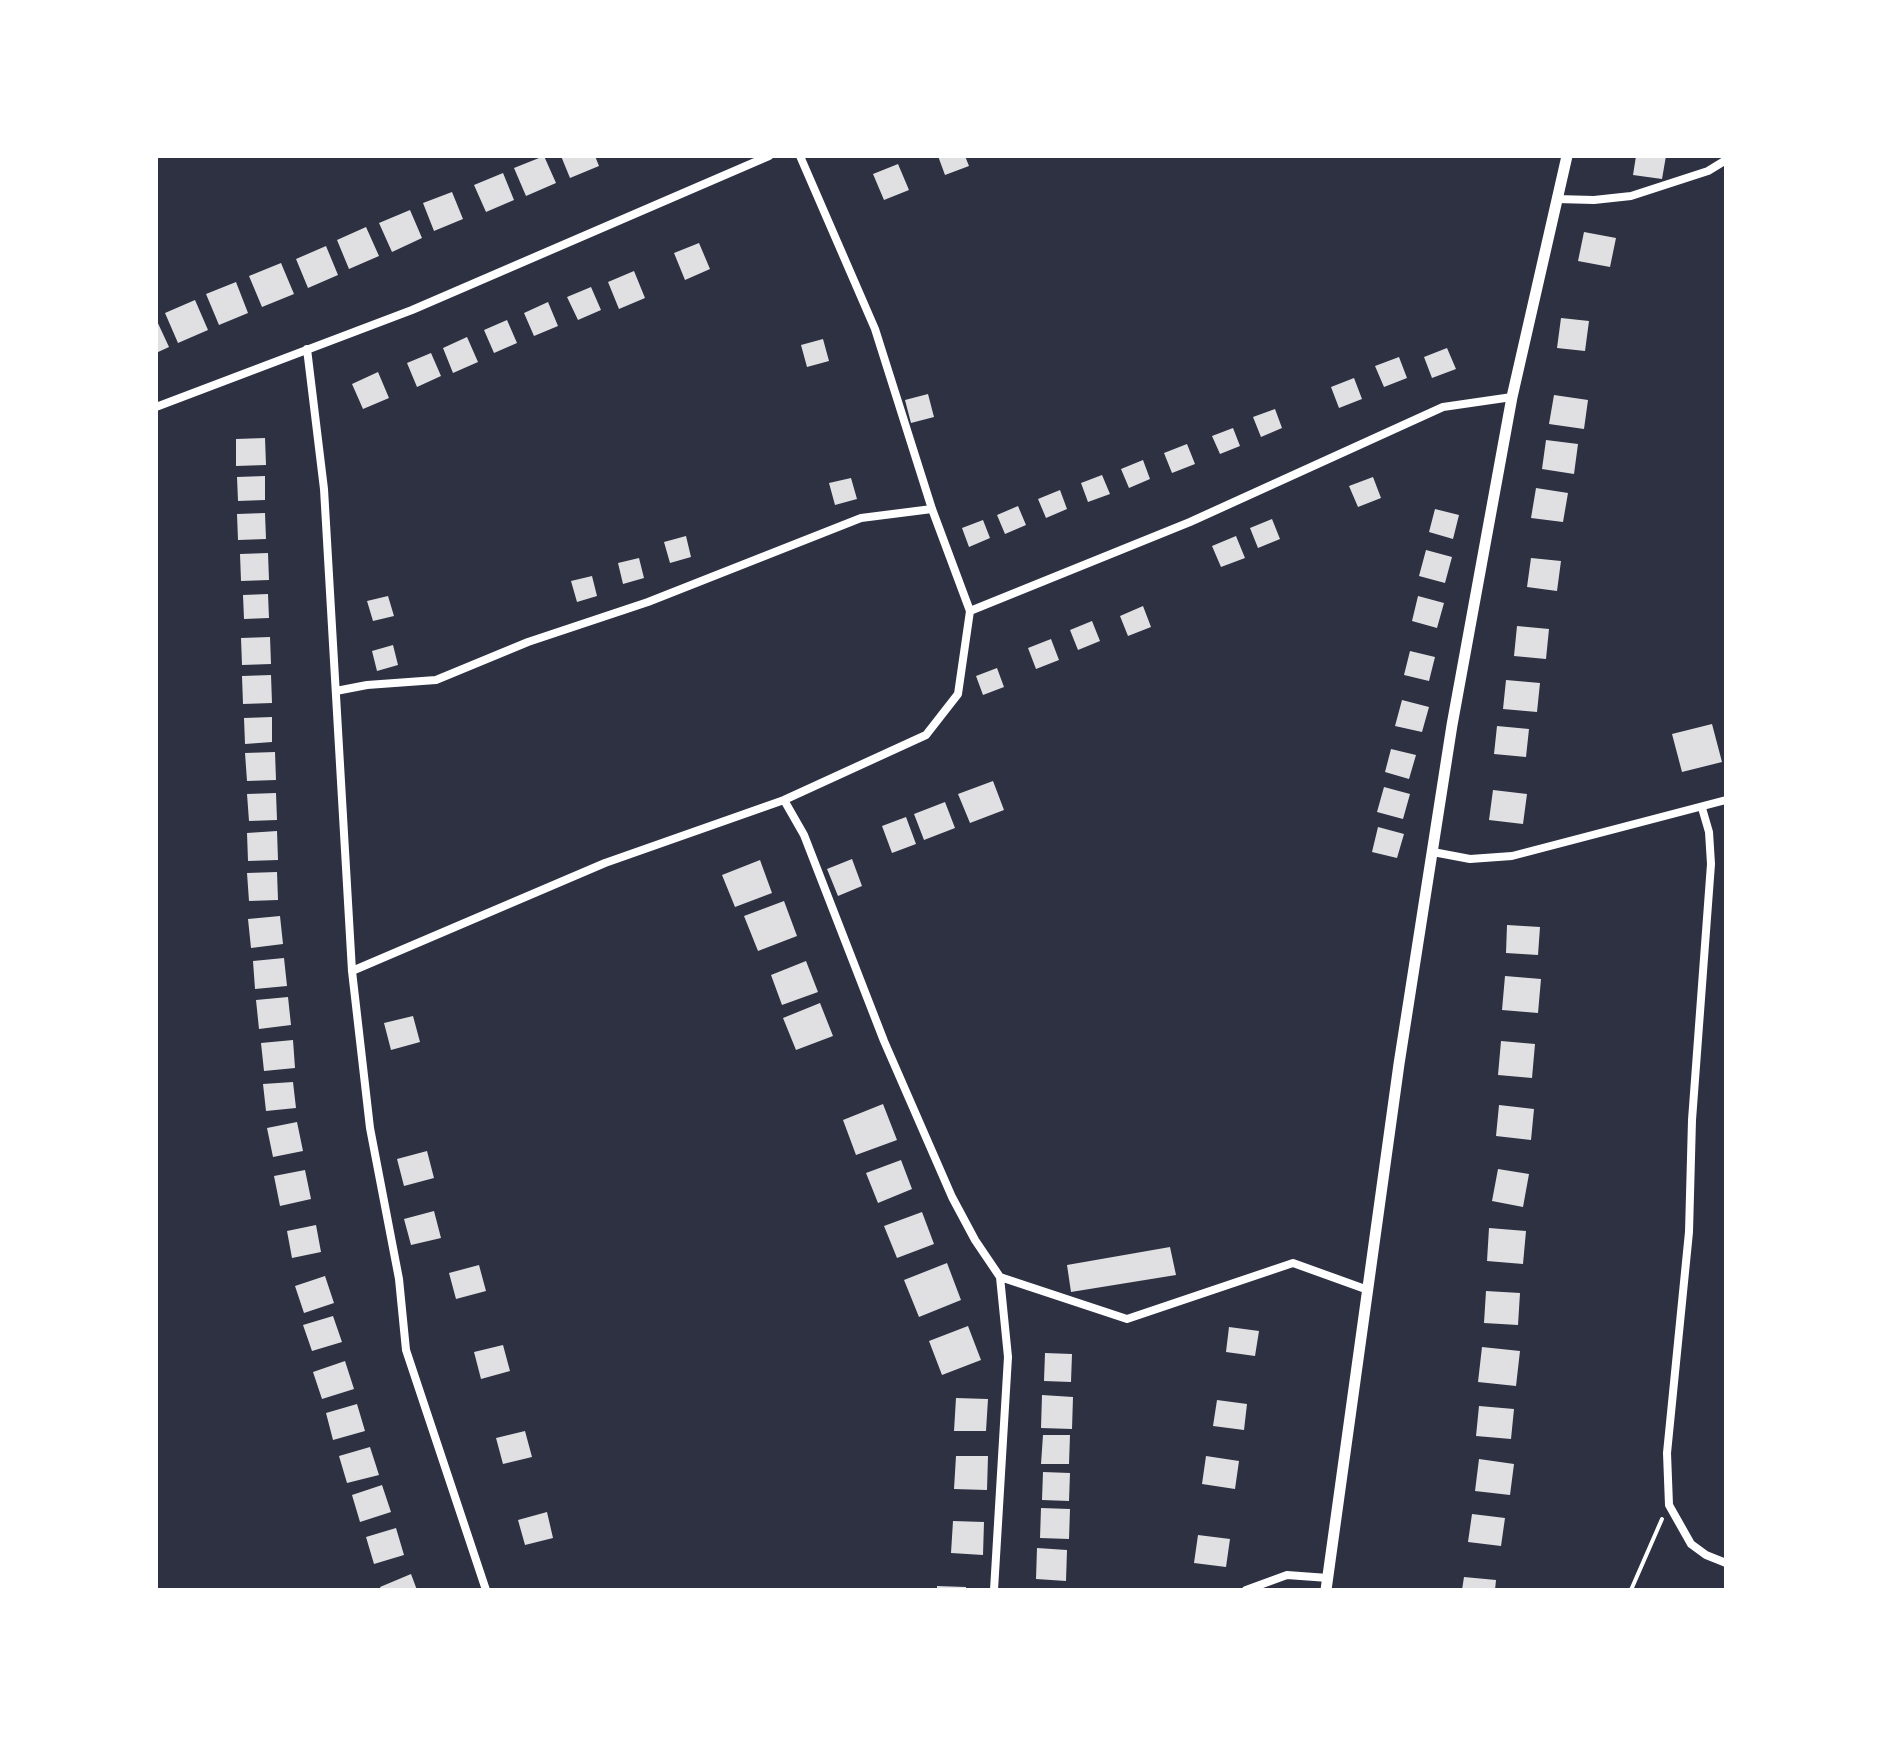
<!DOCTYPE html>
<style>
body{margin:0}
#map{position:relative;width:1882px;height:1746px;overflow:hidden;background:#2d3142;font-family:Montserrat,sans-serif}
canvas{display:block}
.frame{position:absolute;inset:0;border:158px solid #fff;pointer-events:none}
</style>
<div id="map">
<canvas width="1882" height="1746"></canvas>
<div class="frame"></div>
</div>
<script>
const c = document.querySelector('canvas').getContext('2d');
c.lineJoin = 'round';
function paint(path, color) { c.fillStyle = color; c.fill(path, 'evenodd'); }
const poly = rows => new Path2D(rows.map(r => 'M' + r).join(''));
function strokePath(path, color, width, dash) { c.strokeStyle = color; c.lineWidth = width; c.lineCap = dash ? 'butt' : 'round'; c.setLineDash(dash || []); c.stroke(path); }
paint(poly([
 [544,156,556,183,526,196,514,168],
 [561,156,595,156,599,166,570,178],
 [938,156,965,156,969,166,945,175],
 [1636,156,1666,156,1662,179,1633,175],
 [898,164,909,190,884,200,873,174],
 [503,173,514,200,486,212,474,185],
 [452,192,463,219,434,231,423,203],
 [410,210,422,238,392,252,379,223],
 [366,227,379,256,349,269,337,240],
 [1584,232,1616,238,1610,267,1578,261],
 [699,243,710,269,685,280,674,253],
 [326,246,338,275,308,288,296,259],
 [281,263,294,294,262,307,249,276],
 [634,271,645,298,619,309,608,282],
 [236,282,248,313,219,325,206,294],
 [591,287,601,310,578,320,567,297],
 [195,300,208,330,178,343,165,313],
 [548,302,558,326,534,336,524,313],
 [1561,318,1589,321,1585,351,1557,348],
 [156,319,169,347,156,353],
 [507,320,517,343,494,353,484,330],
 [467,337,478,362,453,373,443,348],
 [823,339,829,361,807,367,801,345],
 [1447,348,1456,369,1432,378,1424,357],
 [431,353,441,376,417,387,407,363],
 [1399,357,1407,378,1384,387,1375,366],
 [378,372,389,398,363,409,352,384],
 [1354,378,1362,399,1339,408,1331,387],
 [928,394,934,417,911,423,905,400],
 [1554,395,1588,400,1584,429,1549,424],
 [1275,409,1282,428,1261,437,1253,417],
 [1233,428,1240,446,1220,454,1212,436],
 [265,438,266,465,236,466,236,439],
 [1546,440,1578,444,1574,474,1542,469],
 [1187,444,1195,464,1172,473,1164,453],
 [1143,460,1150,479,1129,488,1121,469],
 [1102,475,1110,494,1088,502,1081,483],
 [265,476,265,500,238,501,237,477],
 [1373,477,1381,498,1358,507,1349,486],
 [851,478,857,499,835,505,829,483],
 [1536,488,1568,493,1563,522,1531,518],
 [1060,490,1067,509,1046,518,1038,499],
 [1018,506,1026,525,1005,534,997,515],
 [1435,509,1459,515,1453,539,1429,532],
 [265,513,266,539,238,540,237,514],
 [1272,519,1280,539,1258,548,1250,528],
 [983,520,990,538,969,547,962,528],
 [686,536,691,557,670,563,664,542],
 [1236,536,1245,558,1221,567,1212,546],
 [1426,550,1452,557,1445,583,1419,576],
 [268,553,269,580,241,581,240,554],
 [639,558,644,578,623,584,618,563],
 [1531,558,1561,561,1557,591,1527,587],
 [592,576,597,596,577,602,571,581],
 [268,594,269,618,244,619,243,595],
 [388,596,394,616,373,621,367,601],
 [1418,596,1444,603,1437,628,1412,621],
 [1143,606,1151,627,1128,636,1120,616],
 [1092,621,1100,641,1078,650,1070,630],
 [1517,626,1549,629,1546,659,1514,656],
 [270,637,271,664,242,665,241,638],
 [1051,639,1059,660,1036,669,1028,648],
 [393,645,398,665,377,671,372,651],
 [1410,651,1435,657,1429,681,1404,675],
 [997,668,1004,687,983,695,976,676],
 [271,675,272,703,243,704,242,676],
 [1506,680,1540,683,1537,712,1503,709],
 [1402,700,1429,707,1422,732,1395,726],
 [272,717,272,742,245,744,244,718],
 [1712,724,1722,762,1682,772,1672,734],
 [1497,726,1529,729,1526,757,1494,754],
 [1391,749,1416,755,1409,779,1385,772],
 [275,752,276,780,247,781,245,753],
 [993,781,1004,810,970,823,958,794],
 [1384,787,1410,794,1403,819,1377,812],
 [1493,790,1527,794,1523,824,1489,820],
 [276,793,277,820,249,821,247,794],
 [945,802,955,828,924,840,914,814],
 [906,817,916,844,892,853,882,826],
 [1378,827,1404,834,1397,858,1372,852],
 [277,831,278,860,248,861,247,833],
 [852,859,862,886,838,896,827,869],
 [760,860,772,893,735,907,722,875],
 [277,872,278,900,249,901,247,873],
 [784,901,797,936,758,951,744,916],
 [280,916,283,944,251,948,248,919],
 [1507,925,1540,927,1538,955,1506,953],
 [284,958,287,986,255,989,253,961],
 [806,961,818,992,782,1005,771,975],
 [1505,976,1541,979,1538,1013,1502,1010],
 [288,997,291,1025,259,1029,256,1000],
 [820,1003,833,1036,796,1050,783,1018],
 [413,1016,420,1042,391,1050,384,1023],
 [293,1040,295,1068,264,1071,261,1043],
 [1501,1041,1535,1044,1532,1078,1498,1075],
 [293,1082,296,1108,266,1111,263,1084],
 [883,1104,897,1140,856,1155,843,1120],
 [1499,1105,1534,1109,1531,1140,1496,1136],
 [297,1122,303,1151,273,1157,267,1128],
 [427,1151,434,1178,404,1186,397,1159],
 [901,1160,912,1189,878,1203,866,1173],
 [1498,1169,1529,1174,1523,1207,1492,1201],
 [305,1170,311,1199,280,1206,274,1176],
 [434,1211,441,1238,411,1245,404,1219],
 [922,1212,934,1244,897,1258,884,1226],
 [316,1225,321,1252,292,1258,287,1231],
 [1489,1228,1526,1231,1523,1264,1487,1261],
 [1170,1247,1176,1275,1071,1292,1067,1265],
 [947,1263,961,1300,919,1317,904,1280],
 [479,1265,486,1291,456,1299,449,1273],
 [325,1276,334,1303,304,1313,295,1286],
 [1486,1291,1520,1293,1518,1325,1484,1323],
 [333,1316,342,1342,312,1351,303,1325],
 [968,1326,981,1360,942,1375,929,1341],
 [1229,1327,1259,1331,1255,1356,1226,1352],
 [503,1345,510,1371,481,1379,474,1352],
 [1482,1347,1520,1351,1516,1386,1478,1382],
 [1045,1353,1072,1354,1071,1382,1044,1381],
 [345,1361,354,1389,322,1399,313,1372],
 [1042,1395,1073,1397,1072,1429,1041,1428],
 [956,1398,988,1399,986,1431,954,1431],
 [1217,1400,1247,1404,1244,1430,1213,1426],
 [357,1404,365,1431,333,1440,326,1413],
 [1479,1406,1514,1409,1511,1439,1476,1436],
 [525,1431,532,1457,503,1464,496,1438],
 [1043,1435,1070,1435,1069,1464,1041,1464],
 [370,1447,379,1475,347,1483,339,1456],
 [956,1456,988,1456,987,1490,954,1489],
 [1206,1456,1239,1461,1235,1489,1202,1484],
 [1479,1459,1514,1464,1510,1495,1475,1491],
 [1043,1472,1070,1473,1069,1501,1042,1500],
 [382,1485,391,1512,360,1522,352,1495],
 [1041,1508,1070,1509,1069,1539,1040,1538],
 [547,1512,553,1538,525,1545,518,1520],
 [1472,1514,1505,1518,1501,1546,1468,1542],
 [953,1521,984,1522,983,1555,951,1553],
 [396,1528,404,1555,374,1564,366,1537],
 [1198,1535,1230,1539,1226,1567,1194,1563],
 [1037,1548,1067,1550,1066,1581,1036,1579],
 [411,1574,417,1590,381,1590,380,1587],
 [1464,1577,1496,1580,1495,1590,1462,1590],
 [937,1586,966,1587,966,1590,937,1590]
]), '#e0e0e3');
strokePath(poly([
 [1631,1590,1662,1519]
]), '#fff', 4);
strokePath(poly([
 [1556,199,1594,200,1631,196,1708,171,1726,160],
 [307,349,324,489,352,971,370,1128,399,1279,406,1350,486,1590],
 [156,407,412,310,769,156],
 [970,611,1190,522,1443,407,1512,397],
 [336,691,367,685,436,680,528,642,648,602,861,518,932,509],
 [784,800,804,835,884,1041,952,1197,975,1240,1000,1277,1008,1357,994,1590],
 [1702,808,1709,832,1711,864,1692,1120,1689,1232,1667,1453,1669,1505,1691,1544,1706,1555,1726,1563],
 [1433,852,1470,859,1512,856,1726,800],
 [352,971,605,863,784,800,926,735,958,694,970,611,932,509,875,329,800,156],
 [1000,1277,1127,1319,1293,1263,1368,1290],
 [1246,1590,1287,1575,1328,1578]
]), '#fff', 8);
strokePath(poly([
 [1326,1590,1399,1064,1452,725,1512,397,1567,156]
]), '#fff', 11);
</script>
